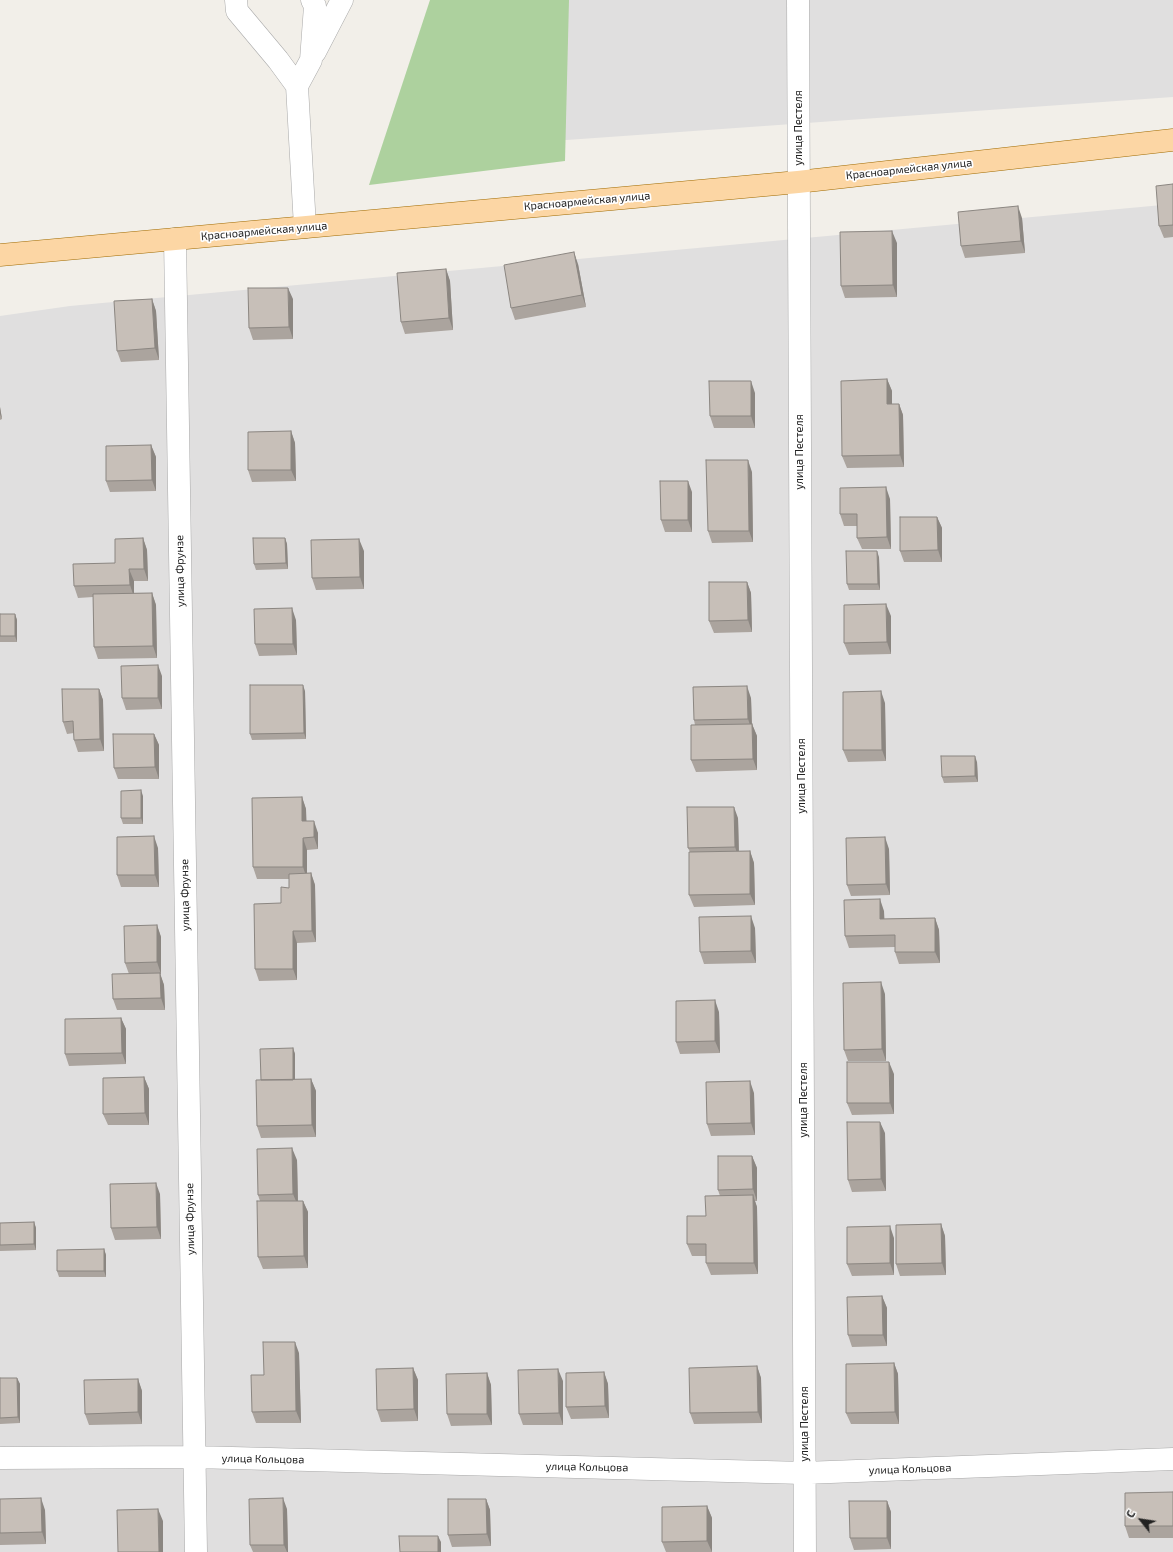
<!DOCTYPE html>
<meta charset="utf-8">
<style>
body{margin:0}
#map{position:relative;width:1173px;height:1552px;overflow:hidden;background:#f2efe9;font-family:"Exo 2",sans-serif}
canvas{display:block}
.north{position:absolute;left:1121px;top:1500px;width:40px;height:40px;-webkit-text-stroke:3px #fff;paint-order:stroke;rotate:300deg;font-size:11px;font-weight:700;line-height:16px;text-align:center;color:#222}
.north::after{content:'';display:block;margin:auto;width:14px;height:18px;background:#222;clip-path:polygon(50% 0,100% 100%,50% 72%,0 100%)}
</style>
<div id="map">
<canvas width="1173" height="1552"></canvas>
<div class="north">С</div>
</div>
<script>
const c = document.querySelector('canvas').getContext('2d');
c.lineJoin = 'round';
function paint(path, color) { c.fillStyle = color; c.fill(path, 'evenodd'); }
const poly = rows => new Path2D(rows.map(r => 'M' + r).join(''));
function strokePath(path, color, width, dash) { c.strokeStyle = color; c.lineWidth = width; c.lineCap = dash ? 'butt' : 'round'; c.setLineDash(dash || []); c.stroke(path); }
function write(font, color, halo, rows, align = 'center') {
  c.font = font + ' "Exo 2",sans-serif'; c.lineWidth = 3.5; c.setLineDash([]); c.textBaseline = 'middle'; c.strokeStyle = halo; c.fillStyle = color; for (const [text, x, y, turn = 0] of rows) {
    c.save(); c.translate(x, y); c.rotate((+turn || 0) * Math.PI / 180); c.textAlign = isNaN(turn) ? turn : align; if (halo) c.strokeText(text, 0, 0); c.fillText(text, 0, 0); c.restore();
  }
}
paint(poly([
 [476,0,1173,0,1173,97,468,147],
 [1173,204,1173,1552,0,1552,0,316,70,306]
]), '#e0dfdf');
paint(poly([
 [430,0,569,0,565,161,369,185]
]), '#add19e');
const minor = poly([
 [236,0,237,11,278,60,297,86],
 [798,0,805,1552],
 [315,52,342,0],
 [305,227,297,86,311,60,315,6,312,0],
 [175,239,196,1552],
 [0,1458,194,1457,804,1473,1173,1459]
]);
const major = poly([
 [0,255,798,182,1173,140]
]);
strokePath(minor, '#a9a9a9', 23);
strokePath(major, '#a06b00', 23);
strokePath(minor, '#fff', 22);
strokePath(major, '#fcd6a4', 22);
paint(poly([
 [1173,184,1173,237,1164,238,1159,226],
 [1022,218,1025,253,965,258,961,246],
 [897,243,897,297,845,298,841,286],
 [578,264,586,307,515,320,511,308],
 [446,269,450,281,453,330,405,334,401,322],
 [152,299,156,311,159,360,121,362,117,351],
 [293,299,293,339,253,340,249,328],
 [887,379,892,391,892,404,899,404,903,415,904,467,847,468,842,456],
 [755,393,755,428,714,428,710,416],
 [0,407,2,419,0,420],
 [291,431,295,443,296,481,252,482,248,470],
 [151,445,156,457,156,491,110,492,106,481],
 [752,472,753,542,712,543,708,531],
 [692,492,692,532,665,532,661,520],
 [890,499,891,549,862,549,857,538,857,526,844,526,840,514],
 [937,517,942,528,942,562,904,562,900,551],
 [143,538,147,550,148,581,134,581,134,593,152,593,156,605,157,658,98,659,94,647,93,597,78,598,74,586,115,563],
 [285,538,287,544,288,569,256,570,254,564],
 [364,551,364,589,316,590,312,578],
 [879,557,880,590,849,590,847,584],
 [747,582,751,593,752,632,714,633,709,621],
 [0,614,15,614,17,620,17,642,0,642],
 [891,616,891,654,849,655,844,643],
 [296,620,297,655,259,656,255,644],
 [162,676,162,709,126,710,122,698],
 [99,689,103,700,104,751,78,752,74,740,74,733,67,734,63,722],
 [305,691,306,739,252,740,250,734],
 [751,698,752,724,757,736,757,770,696,772,691,760,695,725,694,720],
 [885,703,886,761,848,762,843,750],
 [154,734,159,745,159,779,118,779,114,768],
 [977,762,978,782,944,783,942,777],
 [143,796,143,824,123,824,121,818],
 [302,797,306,809,306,821,318,833,318,849,307,850,307,873,311,873,315,885,316,942,297,943,297,980,259,981,255,969,281,903,289,888,289,879,257,879,253,867],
 [738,818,739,851,750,851,754,863,755,905,694,907,689,895,690,852,688,848],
 [158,848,159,887,121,887,117,875],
 [889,849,890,895,851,896,847,885],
 [884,911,884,919,935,918,939,930,940,963,899,964,895,952,895,947,849,948,845,936],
 [157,925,161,937,161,974,160,974,164,985,165,1010,117,1010,113,999,129,974,125,963],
 [755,928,756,963,704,964,700,952],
 [885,994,886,1061,848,1061,844,1050],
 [719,1012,720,1053,680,1054,676,1042],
 [121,1018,126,1029,126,1064,69,1066,65,1054],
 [293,1048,295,1054,295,1080,311,1079,316,1091,316,1137,261,1138,257,1126,261,1080],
 [894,1074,894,1114,852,1115,847,1103],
 [144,1077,149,1089,149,1125,108,1125,103,1114],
 [754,1093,755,1135,711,1136,707,1124],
 [885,1133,886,1191,852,1192,848,1180],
 [752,1156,757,1168,757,1201,755,1201,757,1207,758,1274,711,1275,706,1263,706,1256,692,1256,687,1244,720,1196,718,1190],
 [297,1160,298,1201,303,1201,308,1212,308,1268,263,1269,258,1257,260,1201,258,1195],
 [160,1194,161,1239,115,1240,111,1228],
 [34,1222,36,1228,36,1250,0,1251,0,1223],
 [941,1224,945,1236,946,1275,900,1276,896,1264],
 [894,1238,894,1275,852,1276,847,1264],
 [104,1249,106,1255,106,1277,59,1277,57,1271],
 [882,1296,887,1308,887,1346,852,1347,848,1335],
 [299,1353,301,1423,256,1423,252,1412,264,1375],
 [894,1363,898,1374,899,1424,851,1424,846,1413],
 [757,1366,761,1378,762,1423,694,1424,690,1413],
 [413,1368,418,1380,418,1421,381,1422,377,1410],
 [604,1372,608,1384,609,1418,571,1419,566,1407],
 [487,1373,491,1385,492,1425,451,1426,447,1414],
 [0,1378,17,1378,20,1384,20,1423,0,1424],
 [138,1379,142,1391,142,1424,89,1425,85,1414],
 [563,1381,563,1425,523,1425,519,1414],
 [1173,1492,1173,1538,1129,1538,1125,1526],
 [0,1499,45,1510,46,1544,0,1545],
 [486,1499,490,1510,491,1546,452,1547,448,1535],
 [887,1501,891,1512,891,1549,854,1550,850,1538],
 [707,1506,712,1518,712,1552,666,1552,662,1542],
 [287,1509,288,1552,253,1552,250,1545]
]), '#aba49e');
paint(poly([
 [1018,206,1022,218,1025,253,1021,241],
 [892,231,897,243,897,297,893,285],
 [574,252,578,264,586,307,582,295],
 [446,269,450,281,453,330,449,318],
 [288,288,293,299,293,339,289,327],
 [152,299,156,311,159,360,155,348],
 [887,379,892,391,892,415,887,404],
 [751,381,755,393,755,428,751,416],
 [899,404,903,415,904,467,900,455],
 [0,407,2,419,0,414],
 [291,431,295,443,296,481,291,470],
 [151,445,156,457,156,491,152,480],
 [748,460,752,472,753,542,749,531],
 [688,481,692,492,692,532,688,520],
 [886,487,890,499,891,549,887,537],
 [937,517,942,528,942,562,938,550],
 [143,538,147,550,148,581,144,569],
 [285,538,287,544,288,569,286,563],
 [359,539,364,551,364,589,360,577],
 [877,551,879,557,880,590,878,584],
 [129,569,134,581,134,597,130,585],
 [747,582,751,593,752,632,748,620],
 [152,593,156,605,157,658,153,646],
 [886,604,891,616,891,654,887,642],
 [292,608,296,620,297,655,293,644],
 [15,614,17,620,17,642,15,636],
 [158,665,162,676,162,709,158,698],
 [303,685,305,691,306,739,304,733],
 [747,686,751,698,752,731,748,719],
 [99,689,103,700,104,751,100,739],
 [881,691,885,703,886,761,882,750],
 [752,724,757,736,757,770,753,759],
 [154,734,159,745,159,779,155,767],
 [975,756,977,762,978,782,975,776],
 [141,790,143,796,143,824,141,818],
 [302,797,306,809,307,833,302,821],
 [734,807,738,818,739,859,735,847],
 [314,821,318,833,318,849,314,837],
 [154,836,158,848,159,887,155,875],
 [885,837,889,849,890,895,886,884],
 [303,838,307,850,307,879,303,867],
 [750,851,754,863,755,905,750,894],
 [311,873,315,885,316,942,312,931],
 [880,899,884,911,885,931,880,919],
 [751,916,755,928,756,963,751,951],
 [935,918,939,930,940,963,935,952],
 [157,925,161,937,161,974,157,962],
 [293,931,297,943,297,980,293,969],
 [160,973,164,985,165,1010,161,998],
 [881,982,885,994,886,1061,882,1049],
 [715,1000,719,1012,720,1053,715,1041],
 [121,1018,126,1029,126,1064,122,1053],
 [293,1048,295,1054,295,1086,293,1080],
 [889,1062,894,1074,894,1114,890,1103],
 [144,1077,149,1089,149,1125,145,1113],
 [311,1079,316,1091,316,1137,312,1125],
 [750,1081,754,1093,755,1135,751,1123],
 [880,1122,885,1133,886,1191,881,1179],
 [292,1148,297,1160,298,1206,293,1194],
 [752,1156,757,1168,757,1201,753,1189],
 [156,1183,160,1194,161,1239,157,1227],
 [753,1195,757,1207,758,1274,754,1263],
 [303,1201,308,1212,308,1268,304,1256],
 [34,1222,36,1228,36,1250,34,1244],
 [941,1224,945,1236,946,1275,942,1263],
 [890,1226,894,1238,894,1275,890,1263],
 [104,1249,106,1255,106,1277,104,1271],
 [882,1296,887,1308,887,1346,883,1335],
 [295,1342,299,1353,301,1423,296,1411],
 [894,1363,898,1374,899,1424,895,1412],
 [757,1366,761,1378,762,1423,758,1412],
 [413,1368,418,1380,418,1421,414,1409],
 [558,1369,563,1381,563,1425,559,1413],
 [604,1372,608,1384,609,1418,605,1406],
 [487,1373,491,1385,492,1425,487,1414],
 [17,1378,20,1384,20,1423,18,1417],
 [138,1379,142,1391,142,1424,138,1412],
 [41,1498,45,1510,46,1544,42,1532],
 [283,1498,287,1509,288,1552,287,1552,284,1545],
 [486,1499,490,1510,491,1546,487,1534],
 [887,1501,891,1512,891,1549,887,1538],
 [707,1506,712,1518,712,1552,707,1541],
 [158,1509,163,1521,163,1552,159,1552],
 [438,1536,441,1542,441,1552,438,1552]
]), '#8b8681');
const building = poly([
 [1173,184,1173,225,1159,226,1156,186,1173,184],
 [1018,206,1021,241,961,246,958,212,1018,206],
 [892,231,893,285,841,286,840,232,892,231],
 [574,252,582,295,511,308,504,265,574,252],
 [446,269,449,318,401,322,397,273,446,269],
 [248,288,288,288,289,327,249,328,248,288],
 [152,299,155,348,117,351,114,301,152,299],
 [887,379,887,404,899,404,900,455,842,456,841,381,887,379],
 [709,381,751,381,751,416,710,416,709,381],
 [291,431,291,470,248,470,248,432,291,431],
 [151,445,152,480,106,481,106,446,151,445],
 [706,460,748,460,749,531,708,531,706,460],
 [660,481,688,481,688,520,661,520,660,481],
 [886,487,887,537,857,538,857,514,840,514,840,488,886,487],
 [900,517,937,517,938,550,900,551,900,517],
 [143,538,144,569,129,569,130,585,74,586,73,564,115,563,115,539,143,538],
 [253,538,285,538,286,563,254,564,253,538],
 [359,539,360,577,312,578,311,540,359,539],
 [846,551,877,551,878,584,847,584,846,551],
 [709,582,747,582,748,620,709,621,709,582],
 [152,593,153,646,94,647,93,594,152,593],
 [886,604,887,642,844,643,844,605,886,604],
 [292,608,293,644,255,644,254,609,292,608],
 [0,614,15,614,15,636,0,636,0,614],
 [158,665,158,698,122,698,121,666,158,665],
 [250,685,303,685,304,733,250,734,250,685],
 [747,686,748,719,694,720,693,687,747,686],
 [62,689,99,689,100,739,74,740,73,721,63,722,62,689],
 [881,691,882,750,843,750,843,692,881,691],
 [752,724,753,759,691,760,691,725,752,724],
 [113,734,154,734,155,767,114,768,113,734],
 [941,756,975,756,975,776,942,777,941,756],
 [141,790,141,818,121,818,121,791,141,790],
 [302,797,302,821,314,821,314,837,303,838,303,867,253,867,252,798,302,797],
 [687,807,734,807,735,847,688,848,687,807],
 [154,836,155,875,117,875,117,837,154,836],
 [885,837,886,884,847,885,846,838,885,837],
 [750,851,750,894,689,895,689,852,750,851],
 [311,873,312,931,293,931,293,969,255,969,254,904,281,903,281,887,289,888,289,874,311,873],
 [880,899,880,919,935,918,935,952,895,952,895,935,845,936,844,900,880,899],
 [751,916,751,951,700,952,699,917,751,916],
 [157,925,157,962,125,963,124,926,157,925],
 [160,973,161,998,113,999,112,974,160,973],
 [881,982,882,1049,844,1050,843,983,881,982],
 [715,1000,715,1041,676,1042,676,1001,715,1000],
 [121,1018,122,1053,65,1054,65,1019,121,1018],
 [293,1048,293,1080,261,1080,260,1049,293,1048],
 [847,1062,889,1062,890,1103,847,1103,847,1062],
 [144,1077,145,1113,103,1114,103,1078,144,1077],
 [311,1079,312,1125,257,1126,256,1080,311,1079],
 [750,1081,751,1123,707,1124,706,1082,750,1081],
 [847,1122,880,1122,881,1179,848,1180,847,1122],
 [292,1148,293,1194,258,1195,257,1149,292,1148],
 [718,1156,752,1156,753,1189,718,1190,718,1156],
 [156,1183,157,1227,111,1228,110,1184,156,1183],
 [753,1195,754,1263,706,1263,706,1244,687,1244,687,1216,706,1216,705,1196,753,1195],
 [257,1201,303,1201,304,1256,258,1257,257,1201],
 [34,1222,34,1244,0,1245,0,1223,34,1222],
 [941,1224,942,1263,896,1264,896,1225,941,1224],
 [890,1226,890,1263,847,1264,847,1227,890,1226],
 [104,1249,104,1271,57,1271,57,1250,104,1249],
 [882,1296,883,1335,848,1335,847,1297,882,1296],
 [263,1342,295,1342,296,1411,252,1412,251,1375,264,1375,263,1342],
 [894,1363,895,1412,846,1413,846,1364,894,1363],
 [757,1366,758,1412,690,1413,689,1368,757,1366],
 [413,1368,414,1409,377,1410,376,1369,413,1368],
 [558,1369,559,1413,519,1414,518,1370,558,1369],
 [604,1372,605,1406,566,1407,566,1373,604,1372],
 [487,1373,487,1414,447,1414,446,1374,487,1373],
 [0,1378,17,1378,18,1417,0,1418,0,1378],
 [138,1379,138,1412,85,1414,84,1380,138,1379],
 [1173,1492,1173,1526,1125,1526,1125,1493,1173,1492],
 [41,1498,42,1532,0,1533,0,1499,41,1498],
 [283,1498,284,1545,250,1545,249,1499,283,1498],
 [448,1499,486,1499,487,1534,448,1535,448,1499],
 [849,1501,887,1501,887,1538,850,1538,849,1501],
 [707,1506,707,1541,662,1542,662,1507,707,1506],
 [158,1509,159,1552,118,1552,117,1510,158,1509],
 [399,1536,438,1536,438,1552,400,1552,399,1536]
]);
paint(building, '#c7bfb8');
strokePath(building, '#8b8681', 1);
write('11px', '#222', '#fff', [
 ["улица Пестеля",798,128,-90],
 ["Красноармейская улица",909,169,-6],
 ["Красноармейская улица",587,201,-5],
 ["Красноармейская улица",264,231,-5],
 ["улица Пестеля",799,452,-90],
 ["улица Фрунзе",180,571,-91],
 ["улица Пестеля",801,776,-90],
 ["улица Фрунзе",185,895,-91],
 ["улица Пестеля",803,1100,-90],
 ["улица Фрунзе",190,1219,-91],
 ["улица Пестеля",804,1424,-90],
 ["улица Кольцова",263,1459,1],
 ["улица Кольцова",587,1467,1],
 ["улица Кольцова",910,1469,-2]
]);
</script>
